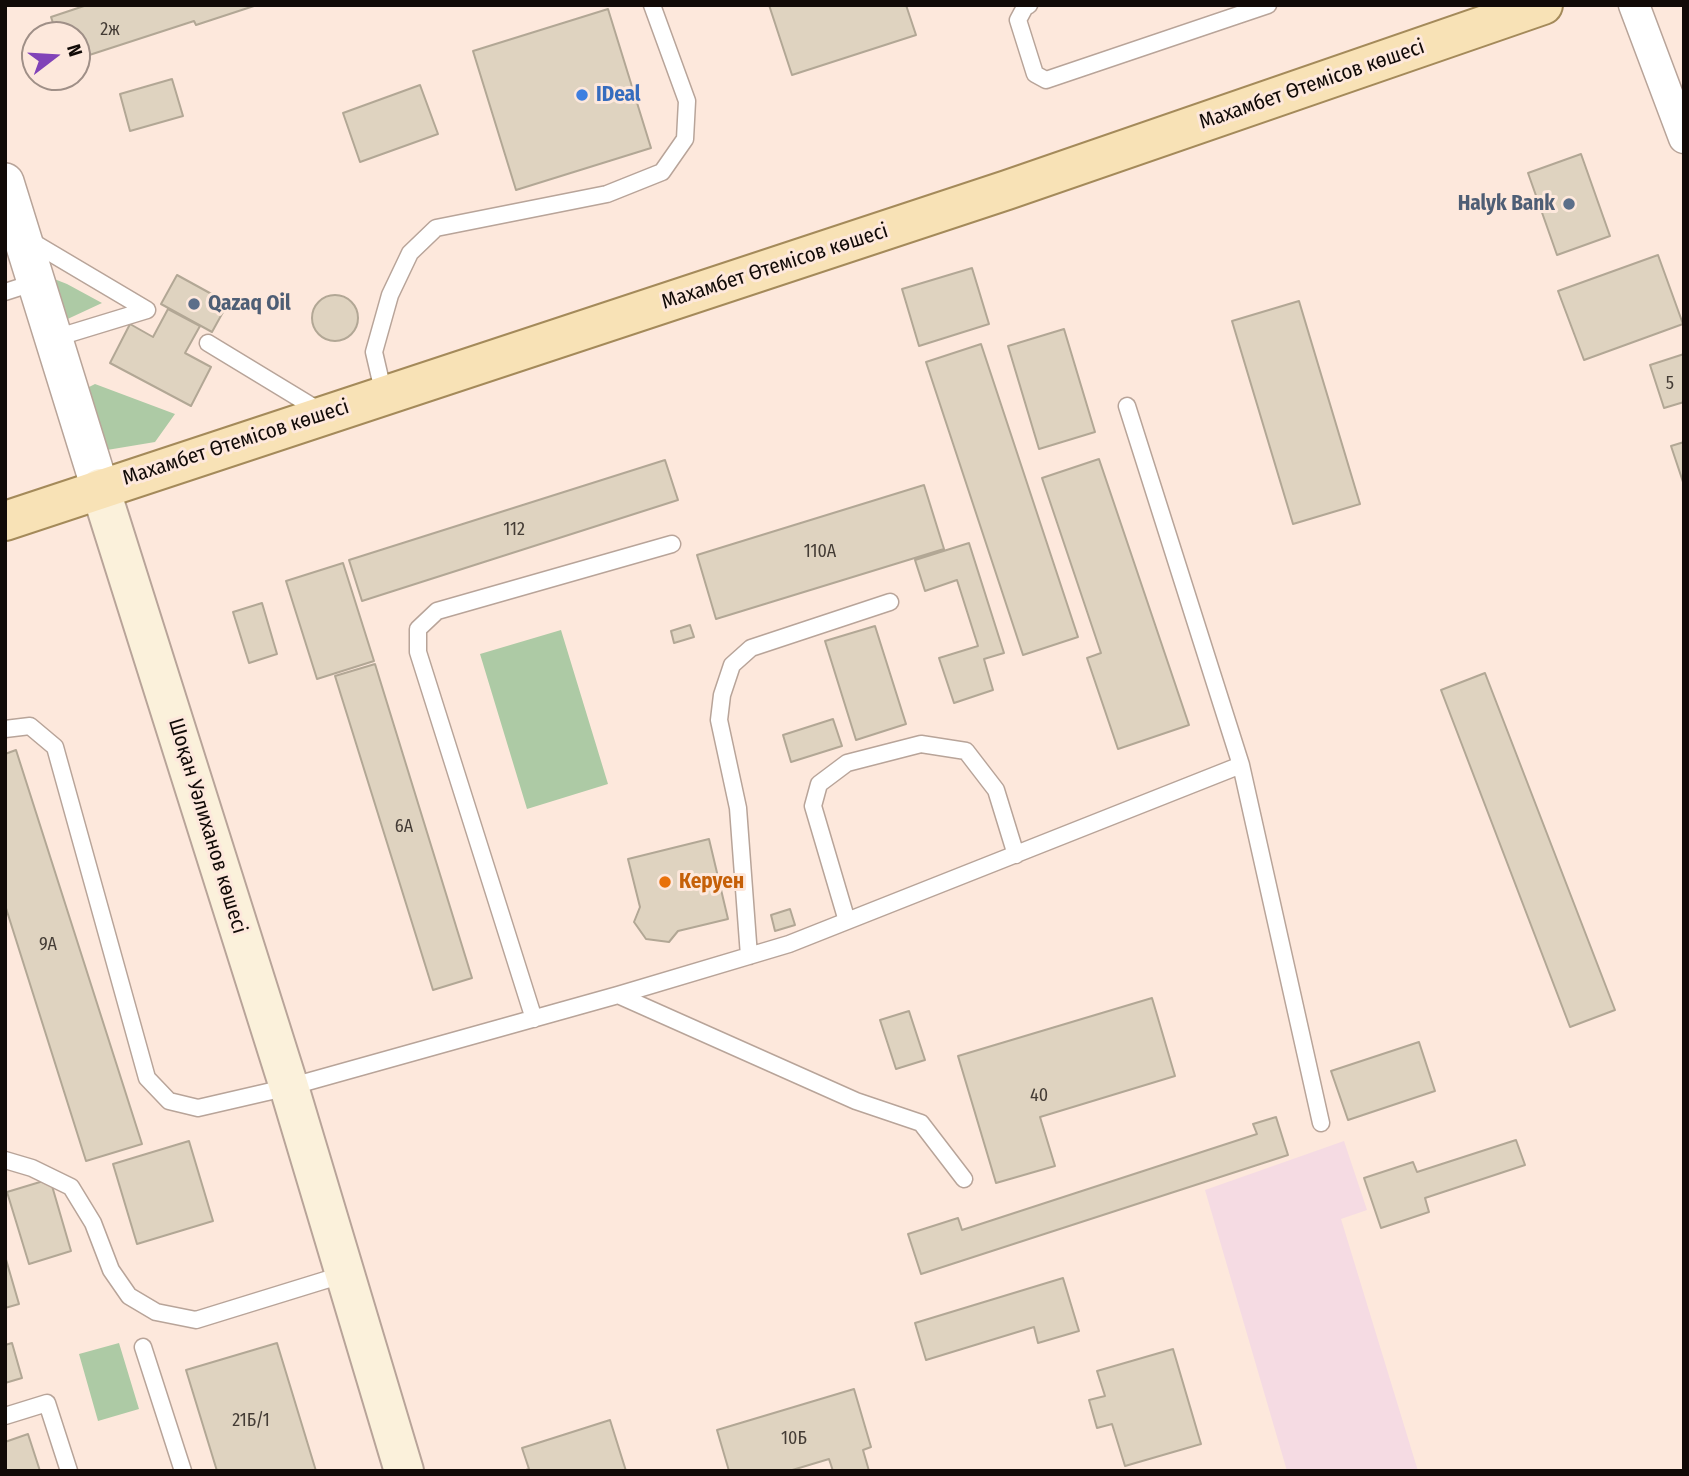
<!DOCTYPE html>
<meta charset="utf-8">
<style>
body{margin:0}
#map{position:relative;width:1689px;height:1476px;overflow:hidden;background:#fde8dc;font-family:"Fira Sans Condensed",sans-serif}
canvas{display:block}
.frame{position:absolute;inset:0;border:7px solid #110a07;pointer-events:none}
.north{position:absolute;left:21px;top:21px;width:70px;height:70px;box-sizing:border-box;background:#fde8dc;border:2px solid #9f8f87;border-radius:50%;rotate:73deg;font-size:19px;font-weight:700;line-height:28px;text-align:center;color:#110a07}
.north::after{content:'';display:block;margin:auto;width:24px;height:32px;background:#8143b8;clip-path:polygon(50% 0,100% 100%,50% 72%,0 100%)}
</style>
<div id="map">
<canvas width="1689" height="1476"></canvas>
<div class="frame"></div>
<div class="north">N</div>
</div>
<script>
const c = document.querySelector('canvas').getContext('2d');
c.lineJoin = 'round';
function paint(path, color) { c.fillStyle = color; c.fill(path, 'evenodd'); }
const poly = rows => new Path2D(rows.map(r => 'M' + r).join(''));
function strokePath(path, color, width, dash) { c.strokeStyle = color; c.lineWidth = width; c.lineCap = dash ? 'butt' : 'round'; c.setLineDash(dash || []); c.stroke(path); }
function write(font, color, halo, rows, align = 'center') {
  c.font = font + ' "Fira Sans Condensed",sans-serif'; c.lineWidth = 6; c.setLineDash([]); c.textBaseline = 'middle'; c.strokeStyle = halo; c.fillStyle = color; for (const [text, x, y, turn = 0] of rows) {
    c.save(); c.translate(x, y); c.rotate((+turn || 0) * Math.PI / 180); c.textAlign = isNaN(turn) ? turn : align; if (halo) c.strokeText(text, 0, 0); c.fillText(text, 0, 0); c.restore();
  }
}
paint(poly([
 [1344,1141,1367,1210,1341,1219,1418,1471,1287,1471,1205,1190]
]), '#f5dbe3');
paint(poly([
 [44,275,67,284,102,303,59,323],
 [95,384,175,414,155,442,107,450,85,389],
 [561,630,608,784,527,809,480,654],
 [119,1343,139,1409,98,1421,79,1354]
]), '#adcaa5');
const building = poly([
 [87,5,257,5,196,25,194,21,77,59,77,35,57,35,51,17,87,5],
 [769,5,906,5,916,35,792,75,769,5],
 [608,9,651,148,516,190,473,51,608,9],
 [172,79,183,116,130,131,120,94,172,79],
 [420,85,438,134,360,162,343,113,420,85],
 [1581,154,1610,236,1557,255,1528,173,1581,154],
 [1658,255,1683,324,1584,360,1558,291,1658,255],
 [972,268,989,324,919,346,902,289,972,268],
 [177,275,228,303,212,332,161,304,177,275],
 '312 318a23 23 0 1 1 46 0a23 23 0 1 1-46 0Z',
 [1299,301,1360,504,1293,524,1232,321,1299,301],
 [168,309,200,326,185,353,211,367,191,406,110,363,130,324,153,337,168,309],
 [1064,329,1095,432,1039,449,1008,346,1064,329],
 [981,344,1078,637,1023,655,926,362,981,344],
 [1684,354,1684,402,1664,408,1650,365,1684,354],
 [1684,442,1684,485,1671,446,1684,442],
 [1099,459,1189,725,1118,749,1087,658,1101,653,1042,478,1099,459],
 [665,460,678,500,362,601,349,560,665,460],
 [924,485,944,549,716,619,697,555,924,485],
 [969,543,1004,653,984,659,993,690,954,703,939,658,978,646,957,580,925,591,915,560,969,543],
 [343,563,374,661,317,679,286,581,343,563],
 [262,603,277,654,249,663,233,612,262,603],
 [690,625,694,637,674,643,671,631,690,625],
 [875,626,906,724,856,740,825,641,875,626],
 [375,664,472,978,433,990,335,676,375,664],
 [1485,673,1615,1010,1570,1027,1441,690,1485,673],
 [833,719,842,746,791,762,783,735,833,719],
 [16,750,142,1144,86,1161,5,905,5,754,16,750],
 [709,839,728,919,678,931,669,942,646,939,634,922,640,907,628,859,709,839],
 [790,909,795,925,775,931,771,915,790,909],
 [1152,998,1175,1076,1040,1117,1055,1166,996,1183,958,1056,1152,998],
 [909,1011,925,1060,896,1069,880,1020,909,1011],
 [1419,1042,1435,1091,1348,1120,1331,1071,1419,1042],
 [1276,1117,1288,1155,921,1274,908,1234,958,1218,962,1230,1257,1134,1253,1124,1276,1117],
 [1516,1140,1525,1165,1425,1198,1429,1212,1381,1228,1364,1178,1413,1162,1417,1172,1516,1140],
 [189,1141,213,1221,137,1244,113,1164,189,1141],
 [50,1179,71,1251,29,1264,7,1192,50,1179],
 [5,1256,19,1304,5,1308,5,1256],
 [1063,1278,1079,1331,1038,1343,1034,1327,926,1360,915,1323,1063,1278],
 [12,1343,22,1378,5,1383,5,1345,12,1343],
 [277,1343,316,1471,217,1471,186,1370,277,1343],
 [1173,1349,1201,1444,1125,1466,1112,1424,1097,1428,1089,1400,1105,1396,1097,1371,1173,1349],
 [854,1389,871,1447,863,1450,869,1471,833,1471,829,1459,789,1471,729,1471,717,1430,854,1389],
 [610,1420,626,1471,523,1471,529,1469,522,1448,610,1420],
 [28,1434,40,1471,5,1471,5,1442,28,1434]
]);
paint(building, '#dfd3c0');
strokePath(building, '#b2a795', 2);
const service = poly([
 [1029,5,1025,7,1018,20,1035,74,1046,80,1268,5],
 [29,240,147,310],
 [5,292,36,282],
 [52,339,147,310],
 [208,343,320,411],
 [384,395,374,352,390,295,410,253,436,228,607,194,662,172,685,139,687,101,652,5],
 [5,729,30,726,55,747,147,1078,169,1101,198,1108,289,1087,618,995,789,944,1241,765,1127,406],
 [1241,765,1321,1123],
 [847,921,813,806,819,784,847,763,921,744,966,751,996,790,1016,855],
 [749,956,738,808,719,720,722,695,732,665,751,648,890,602],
 [618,995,856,1101,921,1123,964,1179],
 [534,1019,418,652,418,629,437,611,672,544],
 [5,1160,32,1168,71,1187,93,1223,111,1270,129,1296,156,1312,196,1320,345,1274],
 [143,1347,183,1471],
 [5,1416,47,1403,69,1471]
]);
const minor = poly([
 [1634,5,1684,138]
]);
const tertiary = poly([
 [5,182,100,488]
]);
const secondary = poly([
 [100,488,289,1087,404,1471]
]);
const primary = poly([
 [5,521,1007,190,1543,5]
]);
strokePath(service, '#b8a499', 19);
strokePath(minor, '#b8a499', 33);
strokePath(tertiary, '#b8a499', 40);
strokePath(secondary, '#b8a499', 42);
strokePath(primary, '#a48a5a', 42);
strokePath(service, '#fff', 16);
strokePath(minor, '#fff', 30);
strokePath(tertiary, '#fff', 37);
strokePath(secondary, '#fbf1db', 38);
strokePath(primary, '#f8e2b6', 38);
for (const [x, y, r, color] of [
 [582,95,7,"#3f7fe0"],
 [1569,204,7,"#5c6f8a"],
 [194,304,7,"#5c6f8a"],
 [665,882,7,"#e8710a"]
]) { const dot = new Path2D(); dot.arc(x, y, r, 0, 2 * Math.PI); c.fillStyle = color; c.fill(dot); strokePath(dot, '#fde8dc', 2.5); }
write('18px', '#443c35', null, [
 ["2ж",110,30],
 ["5",1670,384],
 ["112",514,530],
 ["110А",820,552],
 ["6А",404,827],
 ["9А",48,945],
 ["40",1039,1096],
 ["21Б/1",251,1421],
 ["10Б",794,1439]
]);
write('21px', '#110a07', '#fde8dc', [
 ["Махамбет Өтемісов көшесі",1312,85,-19],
 ["Махамбет Өтемісов көшесі",775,267,-18],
 ["Махамбет Өтемісов көшесі",236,443,-18],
 ["Шоқан Уәлиханов көшесі",207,826,73]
]);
write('bold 21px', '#366cbe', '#fde8dc', [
 ["IDeal",596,95]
], 'left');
write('bold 21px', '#4e5e75', '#fde8dc', [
 ["Halyk Bank",1555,204],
 ["Qazaq Oil",208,304,"left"]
], 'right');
write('bold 21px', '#c56008', '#fde8dc', [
 ["Керуен",679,882]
], 'left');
</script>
